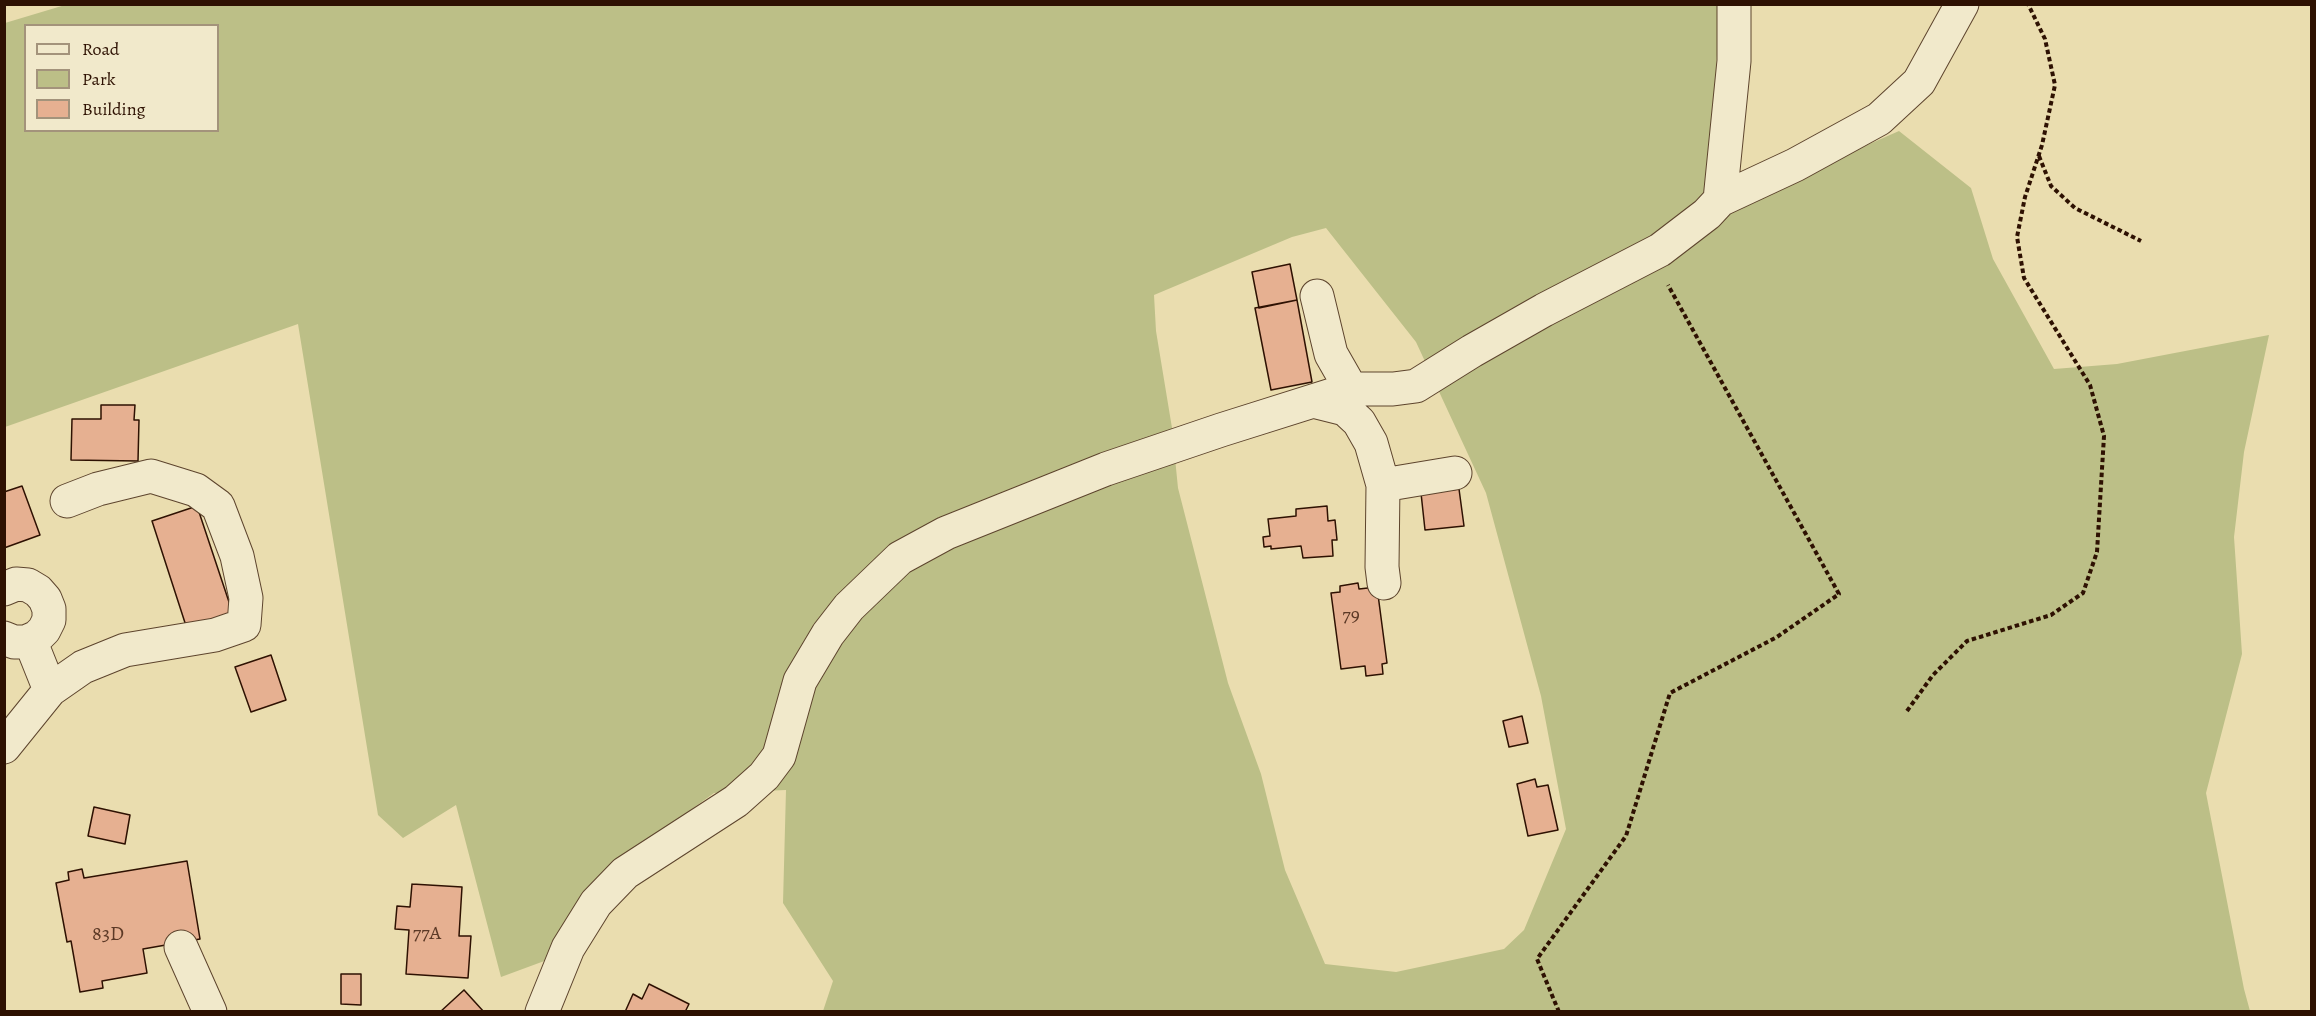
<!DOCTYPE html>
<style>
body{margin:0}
#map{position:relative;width:2316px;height:1016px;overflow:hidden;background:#eaddaf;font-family:Alegreya,serif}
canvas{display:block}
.frame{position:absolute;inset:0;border:6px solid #2e1102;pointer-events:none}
.legend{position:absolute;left:24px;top:24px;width:195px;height:108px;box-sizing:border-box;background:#f1e9cb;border:2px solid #a3937b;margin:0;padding:8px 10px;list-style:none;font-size:18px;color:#2e1102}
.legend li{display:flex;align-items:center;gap:12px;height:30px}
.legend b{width:30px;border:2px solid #a3937b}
</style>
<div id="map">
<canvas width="2316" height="1016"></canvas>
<div class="frame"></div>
<ul class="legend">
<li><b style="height:8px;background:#f1e9cb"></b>Road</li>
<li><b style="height:16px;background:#bcbf87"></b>Park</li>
<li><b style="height:16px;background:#e6b091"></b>Building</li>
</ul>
</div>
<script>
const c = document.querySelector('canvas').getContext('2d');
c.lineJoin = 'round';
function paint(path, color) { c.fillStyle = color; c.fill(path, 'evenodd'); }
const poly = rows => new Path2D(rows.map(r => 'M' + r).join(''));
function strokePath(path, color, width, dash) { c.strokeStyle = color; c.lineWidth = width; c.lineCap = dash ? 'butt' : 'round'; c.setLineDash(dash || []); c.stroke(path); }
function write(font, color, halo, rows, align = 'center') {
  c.font = font + ' Alegreya,serif'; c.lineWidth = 4.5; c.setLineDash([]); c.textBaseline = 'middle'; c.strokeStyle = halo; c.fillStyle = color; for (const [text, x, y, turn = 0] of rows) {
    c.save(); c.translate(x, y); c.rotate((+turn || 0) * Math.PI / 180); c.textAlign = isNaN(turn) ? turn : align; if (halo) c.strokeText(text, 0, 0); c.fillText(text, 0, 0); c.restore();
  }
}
paint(poly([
 [65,5,1720,5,1712,137,1710,227,1756,194,1899,131,1971,188,1993,259,2054,369,2117,364,2269,335,2244,452,2234,537,2242,654,2206,793,2244,989,2250,1011,823,1011,833,981,783,903,786,790,714,793,594,880,547,960,501,977,456,805,403,838,378,815,298,324,5,427,5,23],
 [26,26,218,26,218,130,26,130],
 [1326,228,1416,342,1486,493,1541,696,1566,829,1524,930,1504,949,1396,972,1325,964,1285,870,1261,774,1228,683,1178,488,1172,428,1156,331,1154,295,1292,237]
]), '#bcbf87');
const building = poly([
 [1290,264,1297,300,1259,308,1252,272,1290,264],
 [1297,300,1312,382,1271,390,1255,308,1297,300],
 [101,405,135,405,134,420,139,420,138,461,71,460,72,419,101,419,101,405],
 [22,486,40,535,4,548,4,492,22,486],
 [1459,489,1464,526,1425,530,1421,493,1459,489],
 [197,506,234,617,188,632,152,521,197,506],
 [1327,506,1328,521,1335,520,1337,540,1332,540,1333,556,1303,558,1301,546,1271,549,1271,546,1264,547,1263,537,1270,536,1268,519,1296,516,1296,509,1327,506],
 [1358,583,1359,589,1377,587,1387,663,1382,664,1383,674,1366,676,1365,666,1341,669,1331,593,1340,592,1340,586,1358,583],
 [271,655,286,700,251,712,235,667,271,655],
 [1522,716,1528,743,1509,747,1503,721,1522,716],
 [1535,779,1537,787,1548,785,1558,830,1528,836,1517,784,1535,779],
 [94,807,130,815,125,844,88,836,94,807],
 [187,861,200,939,143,949,147,973,102,981,103,988,80,992,71,941,67,942,56,883,69,880,68,872,82,869,84,878,187,861],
 [412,884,462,887,459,936,471,936,468,978,406,974,409,930,395,929,397,906,410,907,412,884],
 [341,974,361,974,361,1005,341,1004,341,974],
 [649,984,689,1004,685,1012,625,1012,633,994,642,999,649,984],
 [464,990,484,1012,440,1012,464,990]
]);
paint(building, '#e6b091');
strokePath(building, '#2e1102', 1.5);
const minor = poly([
 [1720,200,1795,165,1879,119,1919,82,1962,4],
 [1317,296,1331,354,1351,389],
 [1313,401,1345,409,1359,422,1371,443,1383,485,1382,567,1384,583],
 [1383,485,1455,473],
 [4,589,16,584,28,585,38,591,45,599,49,609,49,620,44,630,37,637,26,642,14,642,4,638],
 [30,640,50,690],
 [4,747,50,690,83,667,125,650,215,635,244,625,246,598,237,556,218,506,196,490,151,476,98,489,67,501],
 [181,947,210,1012],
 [542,1012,568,948,596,903,625,873,736,801,764,776,779,756,800,681,828,634,849,607,900,558,946,533,1106,469,1221,430,1351,389,1393,389,1416,386,1472,351,1544,310,1660,250,1707,214,1720,200,1734,61,1734,4]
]);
strokePath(minor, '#5d442d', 35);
strokePath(poly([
 [2039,156,2051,186,2075,208,2141,241],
 [1907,711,1933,675,1967,641,2051,615,2083,593,2097,552,2104,436,2090,385,2024,278,2017,237,2025,197,2042,145,2055,85,2045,39,2028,4],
 [1559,1012,1537,959,1626,836,1670,693,1777,637,1839,594,1668,285]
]), '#2e1102', 4, [4.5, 3]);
strokePath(minor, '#f1e9cb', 33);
write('20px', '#5c3926', null, [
 ["79",1351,616],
 ["77A",427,934],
 ["83D",108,935]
]);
</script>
